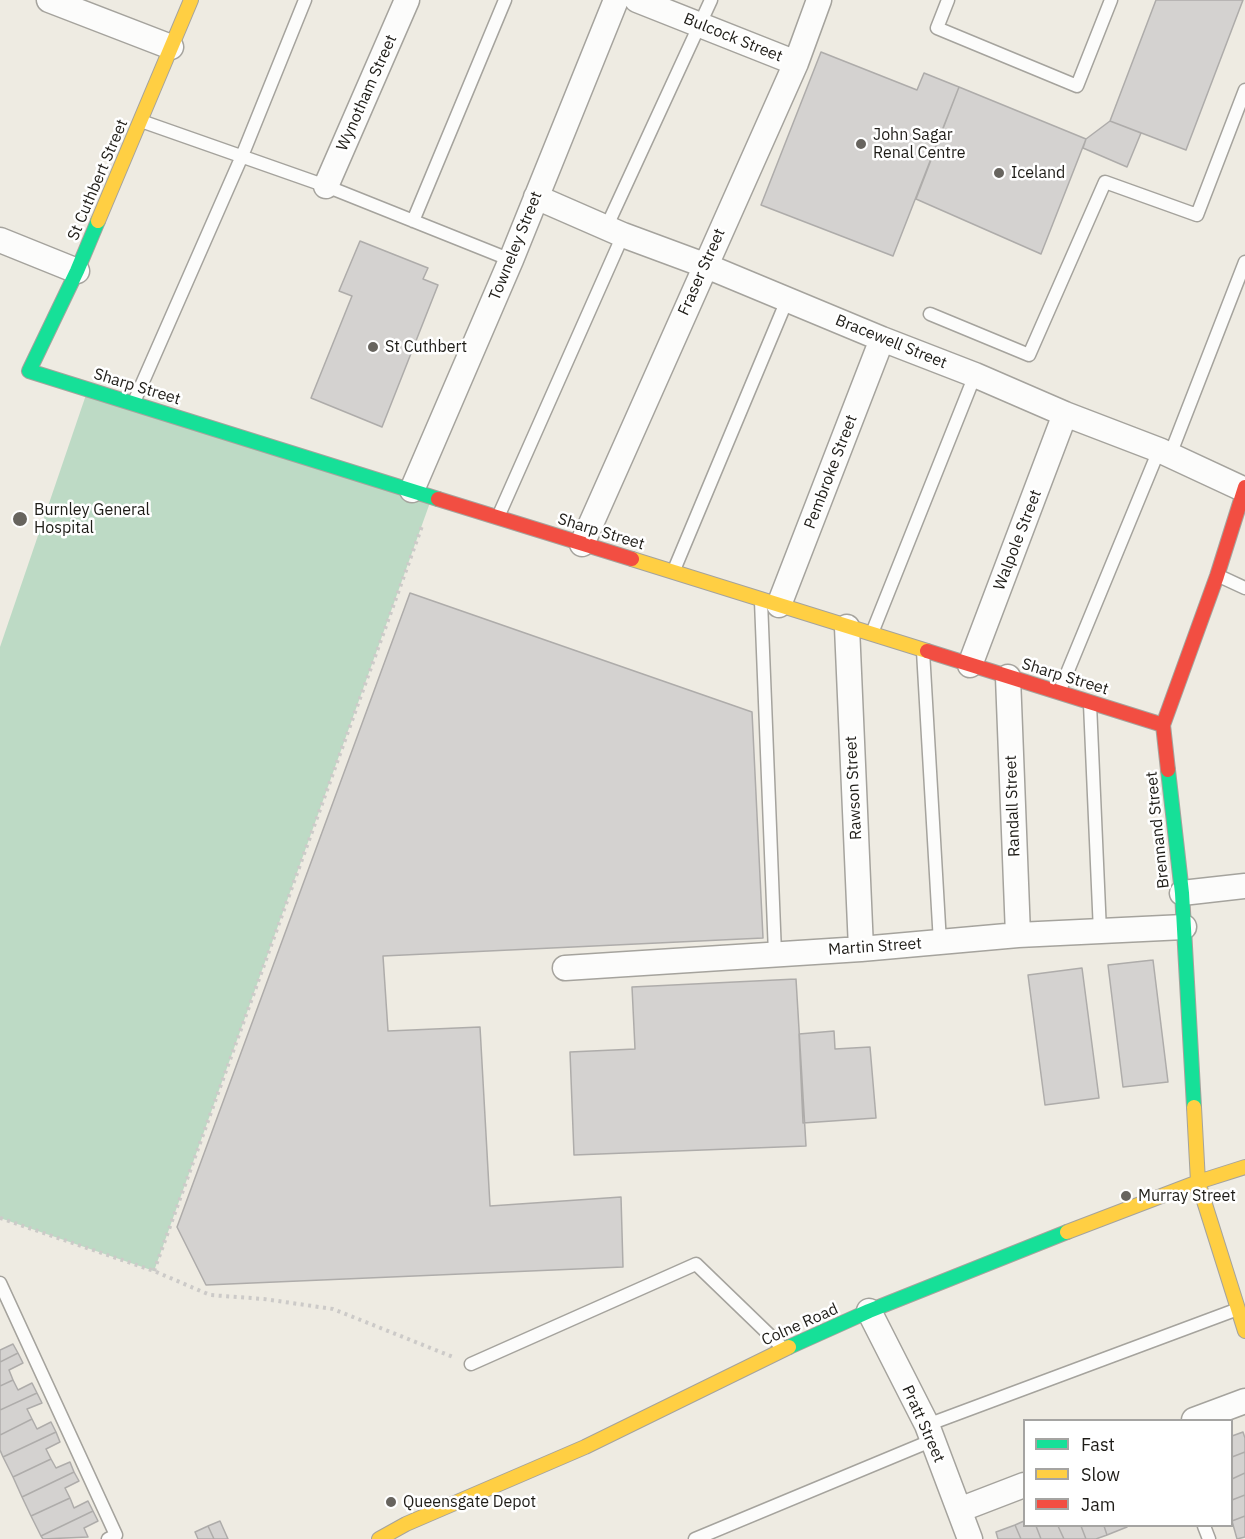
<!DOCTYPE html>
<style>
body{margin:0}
#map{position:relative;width:1245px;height:1539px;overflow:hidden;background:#eeebe2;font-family:"IBM Plex Sans",sans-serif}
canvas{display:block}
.legend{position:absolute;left:1023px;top:1419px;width:210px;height:108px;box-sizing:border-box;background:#fff;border:2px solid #a5a4a2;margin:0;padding:8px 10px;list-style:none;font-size:18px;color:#1e1c17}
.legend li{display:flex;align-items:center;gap:12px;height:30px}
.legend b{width:30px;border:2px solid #a5a4a2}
</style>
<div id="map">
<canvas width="1245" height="1539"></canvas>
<ul class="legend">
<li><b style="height:8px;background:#16e098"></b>Fast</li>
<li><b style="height:8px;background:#ffcf43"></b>Slow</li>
<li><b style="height:8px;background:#f24e42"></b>Jam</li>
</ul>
</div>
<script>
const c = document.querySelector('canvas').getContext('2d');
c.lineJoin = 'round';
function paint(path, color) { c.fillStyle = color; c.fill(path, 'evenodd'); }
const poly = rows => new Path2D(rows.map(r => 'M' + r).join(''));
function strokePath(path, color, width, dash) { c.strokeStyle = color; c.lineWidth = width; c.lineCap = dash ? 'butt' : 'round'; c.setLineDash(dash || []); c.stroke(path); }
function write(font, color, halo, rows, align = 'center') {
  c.font = font + ' "IBM Plex Sans",sans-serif'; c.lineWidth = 5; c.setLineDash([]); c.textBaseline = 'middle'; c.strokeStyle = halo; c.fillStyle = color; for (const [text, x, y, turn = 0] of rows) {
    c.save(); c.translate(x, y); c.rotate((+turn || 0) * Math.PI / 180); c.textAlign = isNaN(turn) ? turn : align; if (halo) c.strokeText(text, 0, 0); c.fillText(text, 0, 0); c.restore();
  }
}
paint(poly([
 [88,389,432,497,154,1271,0,1218,0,647]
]), '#bddac5');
const building = poly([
 [1156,0,1243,0,1186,150,1110,121,1156,0],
 [821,52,917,90,924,73,959,87,893,256,761,205,821,52],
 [959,87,1086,139,1041,254,916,199,959,87],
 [1110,121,1141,133,1127,167,1083,148,1086,139,1110,121],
 [360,241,428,268,423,279,438,285,382,427,311,398,352,296,339,291,360,241],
 [410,593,752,712,763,938,383,956,388,1031,480,1027,490,1206,621,1197,623,1267,206,1285,177,1227,410,593],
 [1153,960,1168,1082,1123,1087,1108,965,1153,960],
 [1082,968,1099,1098,1045,1105,1028,975,1082,968],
 [796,979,806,1146,574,1155,570,1052,635,1049,632,987,796,979],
 [834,1031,835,1049,870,1047,876,1118,803,1123,799,1034,834,1031],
 [13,1344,18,1353,0,1362,0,1350,13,1344],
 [18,1353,23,1363,9,1370,13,1380,0,1386,0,1362,18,1353],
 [13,1380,18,1390,32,1383,37,1393,0,1410,0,1386,13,1380],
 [37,1393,42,1403,27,1409,32,1419,0,1435,0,1410,37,1393],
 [32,1419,37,1429,51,1422,56,1432,3,1457,0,1450,0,1435,32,1419],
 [56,1432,60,1442,46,1449,51,1459,13,1477,3,1457,56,1432],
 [1243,1432,1245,1438,1245,1452,1232,1457,1232,1436,1243,1432],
 [1245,1452,1245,1473,1232,1479,1232,1457,1245,1452],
 [51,1459,56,1468,70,1462,74,1472,22,1497,13,1477,51,1459],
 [74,1472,79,1481,65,1488,70,1498,31,1516,22,1497,74,1472],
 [1245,1473,1245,1495,1232,1500,1232,1479,1245,1473],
 [1245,1495,1245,1516,1232,1521,1232,1500,1245,1495],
 [70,1498,74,1508,88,1501,93,1511,41,1536,31,1516,70,1498],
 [93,1511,98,1521,84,1528,88,1537,43,1539,41,1536,93,1511],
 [1245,1516,1245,1537,1237,1539,1232,1521,1245,1516],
 [220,1521,228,1539,214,1539,208,1526,220,1521],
 [1024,1521,1024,1526,1036,1526,1041,1539,1021,1539,1015,1525,1024,1521],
 [1015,1525,1021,1539,998,1539,996,1532,1015,1525],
 [208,1526,214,1539,198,1539,195,1532,208,1526],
 [1036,1526,1058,1526,1064,1539,1041,1539,1036,1526],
 [1058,1526,1081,1526,1086,1539,1064,1539,1058,1526],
 [1081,1526,1104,1526,1107,1535,1096,1539,1086,1539,1081,1526],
 [1104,1526,1127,1526,1127,1527,1107,1535,1104,1526]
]);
paint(building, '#d4d2d0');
strokePath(building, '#aeacaa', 1.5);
const lane = poly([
 [948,0,937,28,1077,86,1111,0],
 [141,121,326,186,511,260],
 [413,221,505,0],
 [606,228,711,0],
 [930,314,1029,355,1105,182,1197,215,1245,90],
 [134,402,242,156,305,0],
 [1170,455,1245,262],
 [498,517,623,235],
 [674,570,787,300],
 [1219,576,1245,588],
 [761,601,775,954],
 [872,633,975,375],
 [923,651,940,943],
 [1060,690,1159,450],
 [1090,704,1100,932],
 [0,1283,116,1535,108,1539],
 [471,1364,696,1264,783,1348],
 [927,1425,1238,1309],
 [1204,1526,1209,1539],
 [695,1539,933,1440]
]);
const street = poly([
 [49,0,171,47],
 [637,0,796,63],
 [326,186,407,0],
 [536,197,623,235,704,265,882,339,975,375,1065,414,1159,450,1245,490],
 [0,240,77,271],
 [412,490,511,260,616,0],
 [582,544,796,63,819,0],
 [779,605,882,339],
 [847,627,861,949],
 [970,665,1065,414],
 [1008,677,1018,935],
 [1182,893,1245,886],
 [565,968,861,949,1018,935,1184,927],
 [869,1311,927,1425,970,1539],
 [1194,1420,1245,1401],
 [959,1510,1024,1485]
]);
const fast = poly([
 [98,221,77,271,29,371,438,499],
 [1168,770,1182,893,1194,1107],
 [789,1347,869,1311,1067,1232]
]);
const slow = poly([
 [98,221,191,0],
 [632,559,927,651],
 [1194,1107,1198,1182,1245,1331],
 [1067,1232,1198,1182,1245,1167],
 [379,1539,406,1524,585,1447,789,1347]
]);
const jam = poly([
 [438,499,632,559],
 [927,651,1163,725],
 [1168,770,1163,725,1217,576,1245,487]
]);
strokePath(lane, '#a5a39d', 15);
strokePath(street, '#a5a39d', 27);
strokePath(fast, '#a5a39d', 16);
strokePath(slow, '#a5a39d', 16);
strokePath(jam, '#a5a39d', 16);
strokePath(poly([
 [0,1218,154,1271,210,1295,264,1299,333,1309,453,1357],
 [154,1271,422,526]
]), '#cccac8', 4, [3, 4.5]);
strokePath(lane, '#fcfcfb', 12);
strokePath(street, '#fcfcfb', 24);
strokePath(fast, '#16e098', 14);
strokePath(slow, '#ffcf43', 14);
strokePath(jam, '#f24e42', 14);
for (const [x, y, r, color] of [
 [861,144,6,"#67645e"],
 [999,173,6,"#67645e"],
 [373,347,6,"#67645e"],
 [20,519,8,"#67645e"],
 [1126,1196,6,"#67645e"],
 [391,1502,6,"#67645e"]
]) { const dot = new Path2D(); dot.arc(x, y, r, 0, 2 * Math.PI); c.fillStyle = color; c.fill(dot); strokePath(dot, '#fff', 2); }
write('16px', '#1e1c17', '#fff', [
 ["Bulcock Street",733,38,22],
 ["Wynotham Street",367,93,-66],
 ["St Cuthbert Street",98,180,-67],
 ["Towneley Street",516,246,-68],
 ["Fraser Street",702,272,-66],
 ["Bracewell Street",891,342,22],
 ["Sharp Street",137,387,17],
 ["Pembroke Street",831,472,-69],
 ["Sharp Street",601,532,17],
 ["Walpole Street",1018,540,-69],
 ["Sharp Street",1065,677,17],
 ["Rawson Street",854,788,-93],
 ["Randall Street",1013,806,-92],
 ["Brennand Street",1158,830,-96],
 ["Martin Street",875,947,-4],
 ["Colne Road",800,1325,-24],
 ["Pratt Street",923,1424,66]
]);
write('16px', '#1e1c17', '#fff', [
 ["John Sagar",873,135],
 ["Renal Centre",873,153],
 ["Iceland",1011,173],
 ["St Cuthbert",385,347],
 ["Burnley General",34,510],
 ["Hospital",34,528],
 ["Murray Street",1138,1196],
 ["Queensgate Depot",403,1502]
], 'left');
</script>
